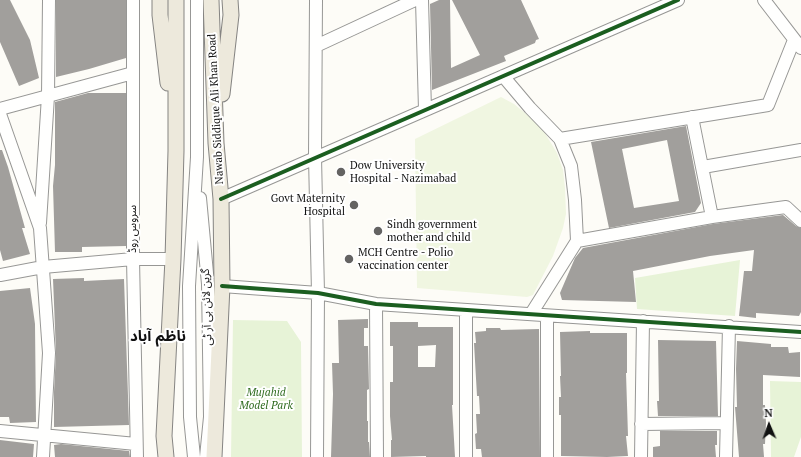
<!DOCTYPE html>
<meta charset="utf-8">
<style>
body{margin:0}
#map{position:relative;width:801px;height:457px;overflow:hidden;background:#fdfcf7;font-family:"PT Serif",serif}
canvas{display:block}
.north{position:absolute;left:749px;top:405px;width:40px;height:40px;-webkit-text-stroke:3px #fff;paint-order:stroke;rotate:358deg;font-size:11px;font-weight:700;line-height:16px;text-align:center;color:#111}
.north::after{content:'';display:block;margin:auto;width:14px;height:18px;background:#111;clip-path:polygon(50% 0,100% 100%,50% 72%,0 100%)}
</style>
<div id="map">
<canvas width="801" height="457"></canvas>
<div class="north">N</div>
</div>
<script>
const c = document.querySelector('canvas').getContext('2d');
c.lineJoin = 'round';
function paint(path, color) { c.fillStyle = color; c.fill(path, 'evenodd'); }
const poly = rows => new Path2D(rows.map(r => 'M' + r).join(''));
function strokePath(path, color, width, dash) { c.strokeStyle = color; c.lineWidth = width; c.lineCap = dash ? 'butt' : 'round'; c.setLineDash(dash || []); c.stroke(path); }
function write(font, color, halo, rows, align = 'center') {
  c.font = font + ' "PT Serif","Noto Sans Arabic",serif'; c.lineWidth = 4; c.setLineDash([]); c.textBaseline = 'middle'; c.strokeStyle = halo; c.fillStyle = color; for (const [text, x, y, turn = 0] of rows) {
    c.save(); c.translate(x, y); c.rotate((+turn || 0) * Math.PI / 180); c.textAlign = isNaN(turn) ? turn : align; if (halo) c.strokeText(text, 0, 0); c.fillText(text, 0, 0); c.restore();
  }
}
paint(poly([
 [740,260,735,316,637,309,635,278],
 [233,320,287,321,301,342,302,457,231,457],
 [770,381,801,382,801,437,794,457,771,457]
]), '#e7f3d7');
paint(poly([
 [501,97,514,104,540,125,557,153,563,170,565,188,566,214,563,228,553,256,533,295,527,297,417,288,415,139]
]), '#f0f6e1');
paint(poly([
 [0,0,10,0,30,40,39,78,19,86,0,42],
 [56,0,126,0,126,58,89,69,56,77],
 [439,0,450,0,451,68,480,55,452,0,521,0,539,39,536,40,535,43,504,56,506,61,432,90,430,4],
 [88,93,126,93,126,246,82,247,82,252,55,252,53,186,55,165,55,102],
 [686,126,701,203,695,212,609,228,591,142],
 [667,140,679,201,634,208,622,149],
 [0,150,2,150,8,167,25,228,22,228,30,254,3,261,0,250],
 [783,215,796,226,801,228,801,312,799,316,756,313,756,318,739,316,744,271,752,271,754,250,710,256,633,271,636,302,562,300,560,293,575,258,583,248,713,224],
 [84,278,84,281,124,279,129,425,54,427,54,392,56,353,53,279],
 [30,288,35,324,36,422,10,423,9,417,0,417,0,291],
 [368,319,368,328,364,328,364,346,368,346,369,389,367,390,367,421,368,421,368,442,369,442,370,457,331,457,333,394,332,363,339,363,338,320],
 [390,322,418,322,418,327,453,327,453,405,452,405,455,457,426,457,426,456,391,457,391,440,392,440,390,416,390,382,393,382,393,346,390,346],
 [436,345,435,367,418,367,418,346],
 [486,328,500,328,501,330,539,329,540,457,482,457,481,449,476,449,475,434,477,433,476,414,480,414,479,396,477,396,474,343,476,343,475,332,486,331],
 [590,331,590,333,627,333,627,373,626,373,628,436,626,436,628,456,607,457,561,456,561,415,559,415,559,397,561,397,560,376,561,376,560,332],
 [658,340,716,341,718,416,658,416,657,401,659,401],
 [737,341,771,344,771,347,788,347,789,353,800,352,800,377,763,375,763,405,765,405,766,423,765,444,763,444,764,457,739,457,735,407,737,407,736,369],
 [660,431,717,431,717,445,715,445,716,457,653,457,653,447,660,446],
 [0,440,34,444,33,457,0,457],
 [61,444,129,451,130,457,55,457,54,445]
]), '#a19f9c');
const minor = poly([
 [133,0,133,259,137,457],
 [316,0,315,157,318,293,317,457],
 [422,0,425,110],
 [764,0,801,48],
 [316,46,415,0],
 [503,76,530,108,560,139,571,166,575,200,577,241,531,314],
 [0,109,133,73],
 [0,114,40,228,49,353,43,457],
 [692,117,712,217],
 [560,139,768,105,794,40],
 [703,167,801,150],
 [200,198,208,284,210,417,206,457],
 [221,199,678,0],
 [40,223,48,96,49,0],
 [577,241,712,217,786,207,801,221],
 [0,275,43,267,133,259,173,259],
 [222,286,318,293,376,304,801,332],
 [376,304,377,457],
 [641,424,726,423],
 [0,431,136,444],
 [194,457,190,417,189,286,197,157,197,0],
 [466,457,466,310],
 [547,457,547,316],
 [641,457,643,321],
 [726,457,729,326]
]);
const major = poly([
 [160,0,160,15,168,83],
 [211,0,216,143,221,199,222,286,214,457],
 [222,94,231,15,230,0],
 [166,457,164,436,173,259,176,151,176,0]
]);
strokePath(minor, '#979795', 14);
strokePath(major, '#858482', 17);
strokePath(minor, '#fffffe', 12);
strokePath(major, '#ede9dc', 15);
strokePath(poly([
 [221,199,678,0],
 [222,286,318,293,376,304,801,332]
]), '#1b5e20', 4);
for (const [x, y, r, color] of [
 [341,172,5,"#646362"],
 [354,205,5,"#646362"],
 [378,231,5,"#646362"],
 [349,259,5,"#646362"]
]) { const dot = new Path2D(); dot.arc(x, y, r, 0, 2 * Math.PI); c.fillStyle = color; c.fill(dot); strokePath(dot, '#fff', 1.5); }
write('11px', '#111', '#fff', [
 ["Nawab Siddique Ali Khan Road",216,109,-93],
 ["سروس روڈ",133,229,-90],
 ["گرین لائن بی آر ٹی",207,307,-92]
]);
write('11px', '#111', '#fff', [
 ["Dow University",350,166],
 ["Hospital - Nazimabad",350,179],
 ["Govt Maternity",345,199,"right"],
 ["Hospital",345,212,"right"],
 ["Sindh government",387,225],
 ["mother and child",387,238],
 ["MCH Centre - Polio",358,253],
 ["vaccination center",358,266]
], 'left');
write('italic 11px', '#2f6b1f', '#fff', [
 ["Mujahid",266,393],
 ["Model Park",266,406]
]);
write('bold 15px', '#111', '#fff', [
 ["ناظم آباد",158,337]
]);
</script>
